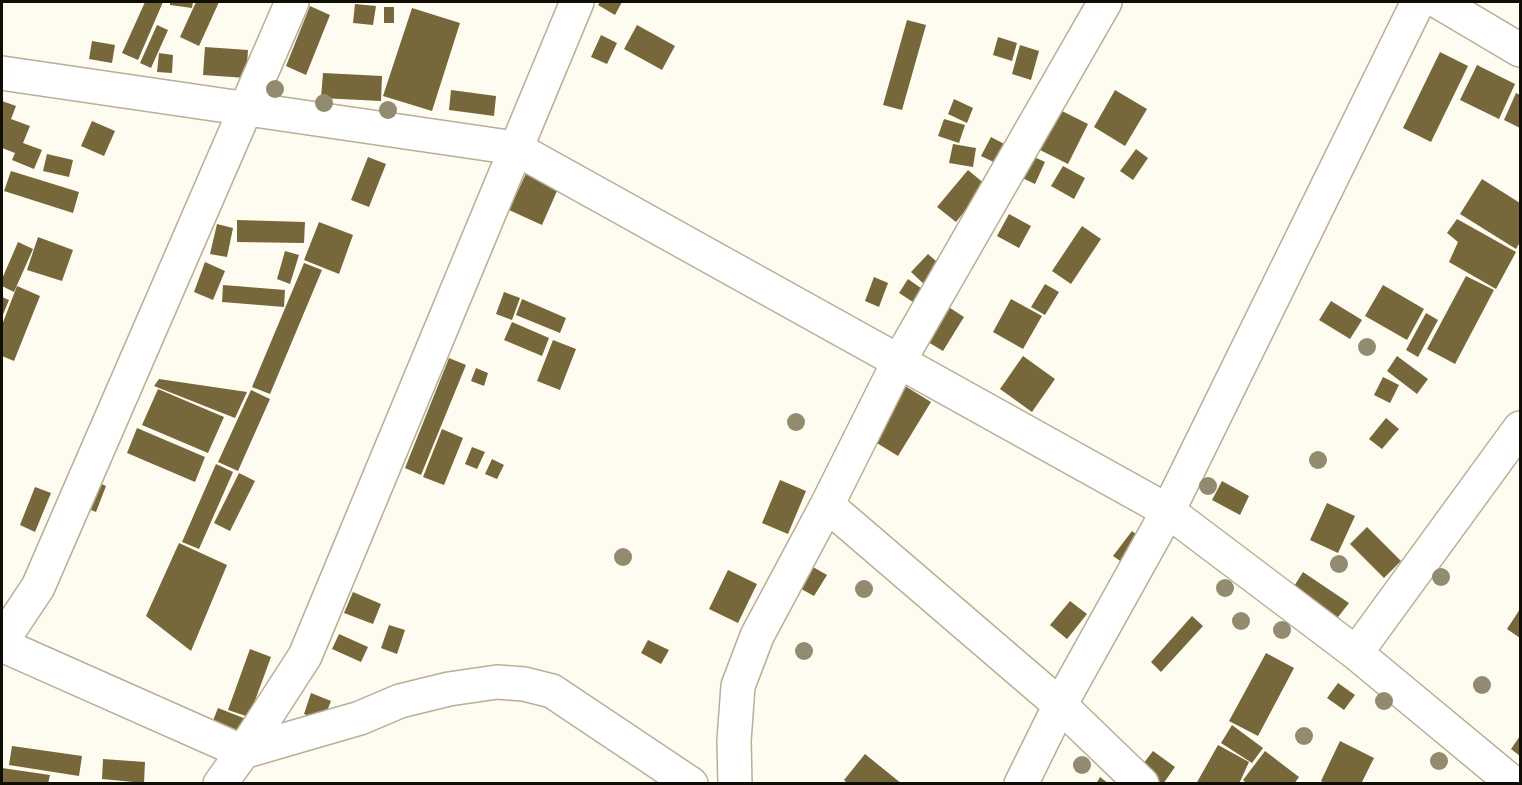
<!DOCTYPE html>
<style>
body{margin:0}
#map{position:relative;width:1522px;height:785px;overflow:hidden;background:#fefbf0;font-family:"Noto Serif",serif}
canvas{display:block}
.frame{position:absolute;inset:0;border:3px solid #100d05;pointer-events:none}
</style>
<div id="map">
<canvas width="1522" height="785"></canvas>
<div class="frame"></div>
</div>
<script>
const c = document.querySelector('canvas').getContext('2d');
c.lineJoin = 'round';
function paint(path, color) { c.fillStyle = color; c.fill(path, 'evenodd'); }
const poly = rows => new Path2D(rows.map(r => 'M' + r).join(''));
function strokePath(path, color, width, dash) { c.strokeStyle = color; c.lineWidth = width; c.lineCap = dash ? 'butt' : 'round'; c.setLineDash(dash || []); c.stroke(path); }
paint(poly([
 [145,2,163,2,138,60,122,53],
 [170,2,193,2,192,8,170,5],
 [196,2,219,2,199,46,180,37],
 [600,2,622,2,615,15,598,5],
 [355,4,376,6,373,25,353,23],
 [310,6,330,15,306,75,286,66],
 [384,7,394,7,394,23,384,23],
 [412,8,460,23,432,111,383,96],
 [907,20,926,25,902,110,883,105],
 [157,25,168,30,151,68,140,63],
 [637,25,675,46,662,70,624,49],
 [601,35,617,43,607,64,591,57],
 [998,37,1017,43,1012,61,993,55],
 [92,41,115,45,112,63,89,59],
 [1020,45,1039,51,1031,80,1012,74],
 [205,47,248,50,246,78,203,75],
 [1440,52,1468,66,1431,142,1403,128],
 [159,53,173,55,172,73,157,72],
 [1477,65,1515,84,1499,119,1460,100],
 [323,73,382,76,381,101,321,98],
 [451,90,496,96,494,116,449,110],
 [1115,90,1147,109,1125,146,1094,127],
 [1516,93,1520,95,1520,128,1504,120],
 [954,99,973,108,967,123,948,114],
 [2,101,16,106,11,119,30,126,23,143,42,150,34,169,12,160,15,153,2,148],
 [1056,108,1088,124,1068,164,1036,148],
 [944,119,965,125,959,143,938,136],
 [92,121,115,131,104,156,81,146],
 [991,137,1008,146,998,164,981,156],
 [953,144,976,148,973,167,949,163],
 [1136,149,1148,158,1133,180,1120,171],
 [47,154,73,160,69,177,43,171],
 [1030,155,1045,162,1035,184,1020,177],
 [368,157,386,164,369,207,351,200],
 [1063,166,1085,178,1074,199,1051,186],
 [529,167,561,182,542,225,509,210],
 [968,170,986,185,956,222,937,207],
 [11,171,79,192,73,213,4,191],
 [1482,179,1520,203,1520,242,1516,249,1460,214],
 [1009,214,1031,226,1019,248,997,236],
 [1457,219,1516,252,1496,289,1449,262,1458,242,1447,233],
 [237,220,305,222,304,243,237,242],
 [319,222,353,235,339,274,304,260],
 [217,224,233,228,227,257,210,254],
 [1082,226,1101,239,1071,284,1052,271],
 [38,237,73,250,62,281,27,270],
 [18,242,33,249,14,292,2,286,2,279],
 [285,251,299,255,290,284,277,279],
 [928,254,943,267,926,286,911,272],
 [205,262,225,271,213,300,194,292],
 [304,263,322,270,270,394,252,387],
 [1466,276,1494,290,1455,364,1427,349],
 [874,277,888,283,879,307,865,301],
 [908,279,925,291,916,304,899,293],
 [1045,284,1059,292,1045,315,1031,307],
 [223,285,285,290,284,307,222,302],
 [1383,285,1424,309,1407,340,1365,316],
 [17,286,40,296,14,361,2,356,2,325],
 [504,292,520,298,512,320,496,314],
 [2,297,9,300,2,317],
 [522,299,566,318,560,333,516,315],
 [1011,299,1042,316,1023,349,993,332],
 [1331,301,1362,320,1350,339,1319,320],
 [944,304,964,317,943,351,923,339],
 [1426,313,1438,320,1418,357,1406,350],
 [512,322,549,338,542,356,504,340],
 [553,340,576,349,560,390,537,381],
 [1023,356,1055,379,1032,412,1000,389],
 [1397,356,1428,379,1417,394,1387,371],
 [449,358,466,365,421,475,405,468],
 [476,368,488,373,484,386,471,381],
 [1383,377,1399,385,1390,403,1374,395],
 [159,379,247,392,235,418,154,386],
 [905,386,931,402,898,456,872,440],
 [158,389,224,417,208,453,142,425],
 [251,390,270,399,238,471,218,462],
 [1386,418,1399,429,1382,449,1369,439],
 [137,428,205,457,195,482,127,453],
 [442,429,463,438,444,485,423,477],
 [472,447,485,452,477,469,465,464],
 [492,459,504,465,497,479,485,474],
 [216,464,233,472,199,549,182,542],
 [239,473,255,481,230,531,214,523],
 [780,480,806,491,788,534,762,523],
 [1222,481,1249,496,1240,515,1212,500],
 [97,482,106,486,96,512,86,508],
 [35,487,51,493,35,532,20,525],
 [1327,503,1355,516,1338,553,1310,540],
 [1367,527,1401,561,1384,578,1350,544],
 [1132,531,1145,542,1126,565,1113,556],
 [179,543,227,565,191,651,146,616],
 [806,563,827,575,814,596,794,585],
 [728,570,757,584,738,623,709,609],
 [1303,572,1349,603,1335,621,1291,591],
 [353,592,381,604,373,624,344,613],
 [1070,601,1087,614,1067,639,1050,625],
 [1520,609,1520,638,1507,629],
 [1192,616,1203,626,1161,672,1151,662],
 [389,625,405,630,397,654,381,648],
 [339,634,368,647,361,662,332,649],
 [648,640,669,650,661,664,641,653],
 [250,649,271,657,249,717,228,710],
 [1266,653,1294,668,1258,736,1229,721],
 [1338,683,1355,695,1344,710,1327,698],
 [311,693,331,701,323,721,304,714],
 [218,708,246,719,240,734,212,723],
 [1232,725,1263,748,1252,763,1221,743],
 [1520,736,1520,756,1511,749],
 [1340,741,1374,758,1361,784,1326,784,1321,781],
 [1218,745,1249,762,1239,784,1196,784],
 [12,746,82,756,79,776,9,765],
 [1153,751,1175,767,1163,784,1159,784,1140,768],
 [1265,751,1299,777,1294,784,1247,784,1243,780],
 [865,754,902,784,848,784,844,780],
 [103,759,145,762,144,783,102,779],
 [2,768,50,775,48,784,2,784],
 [1100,777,1109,784,1096,784]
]), '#77683b');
const street = poly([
 [1439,2,1520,50],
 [2,73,515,148,1168,511,1356,653,1514,784],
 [827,505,1060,705,1142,784],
 [2,641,38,587,292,2],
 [2,645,243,752,360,718,400,701,449,689,497,682,524,684,552,691,691,784],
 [1356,653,1520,428],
 [220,784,243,752,305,656,577,2],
 [735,784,734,741,738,686,757,636,827,505,899,361,1105,2],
 [1021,784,1060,705,1168,511,1418,2]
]);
strokePath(street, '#b8af96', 36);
strokePath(street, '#fff', 33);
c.fillStyle = '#938b6f';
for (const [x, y] of [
 [275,89],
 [324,103],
 [388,110],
 [1367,347],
 [796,422],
 [1318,460],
 [1208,486],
 [623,557],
 [1339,564],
 [1441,577],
 [1225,588],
 [864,589],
 [1241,621],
 [1282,630],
 [804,651],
 [1482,685],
 [1384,701],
 [1304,736],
 [1439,761],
 [1082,765]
]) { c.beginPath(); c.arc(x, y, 9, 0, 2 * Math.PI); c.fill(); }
</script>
